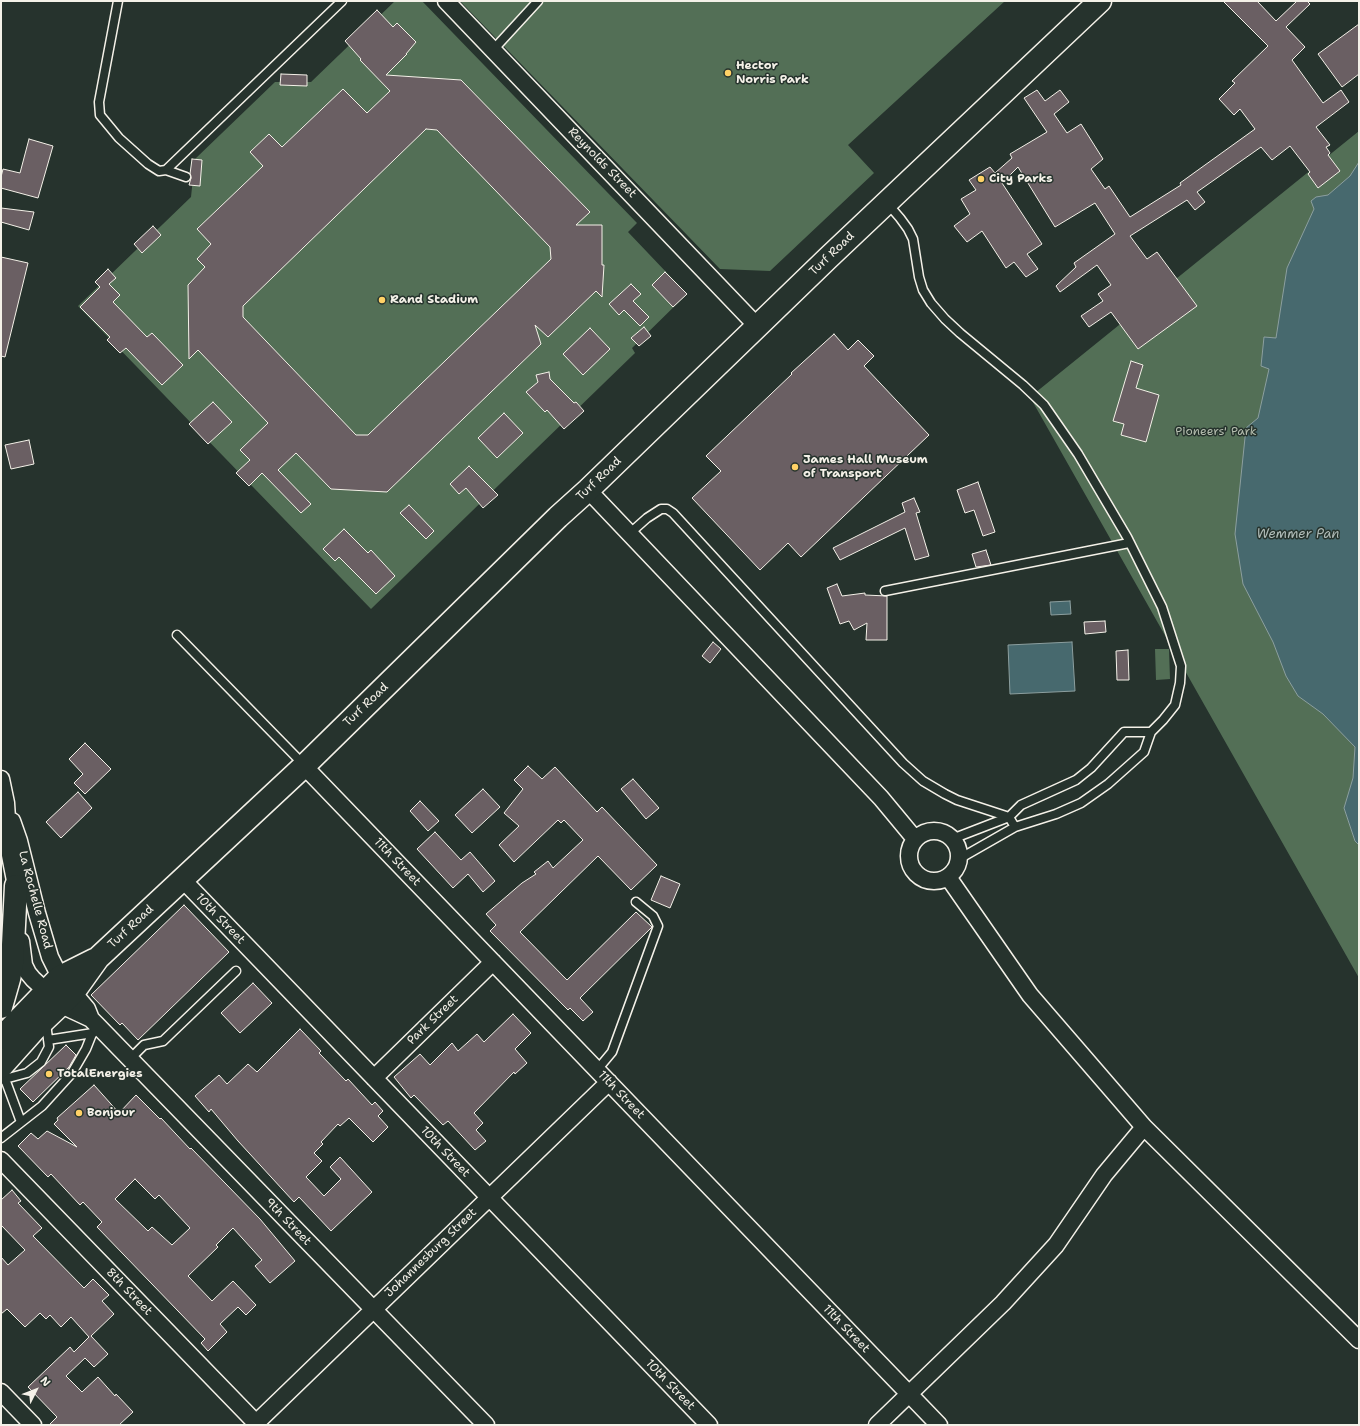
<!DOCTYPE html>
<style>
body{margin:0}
#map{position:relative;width:1360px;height:1426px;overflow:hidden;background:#26332d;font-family:"Shantell Sans",sans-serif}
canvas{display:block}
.frame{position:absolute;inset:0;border:2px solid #f4f1e8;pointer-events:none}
.north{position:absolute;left:16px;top:1370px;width:40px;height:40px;-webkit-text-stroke:3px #26332d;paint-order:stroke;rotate:48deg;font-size:11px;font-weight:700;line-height:16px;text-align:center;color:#f4f1e8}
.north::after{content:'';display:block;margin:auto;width:14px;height:18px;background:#f4f1e8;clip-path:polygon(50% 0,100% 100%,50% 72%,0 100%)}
</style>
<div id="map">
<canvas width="1360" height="1426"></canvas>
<div class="frame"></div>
<div class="north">N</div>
</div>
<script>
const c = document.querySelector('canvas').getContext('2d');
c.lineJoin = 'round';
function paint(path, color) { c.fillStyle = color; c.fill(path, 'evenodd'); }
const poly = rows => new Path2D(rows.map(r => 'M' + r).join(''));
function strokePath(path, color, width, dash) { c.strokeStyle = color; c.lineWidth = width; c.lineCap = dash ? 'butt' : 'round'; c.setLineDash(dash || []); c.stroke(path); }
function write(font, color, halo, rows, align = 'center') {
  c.font = font + ' "Shantell Sans",sans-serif'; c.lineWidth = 3; c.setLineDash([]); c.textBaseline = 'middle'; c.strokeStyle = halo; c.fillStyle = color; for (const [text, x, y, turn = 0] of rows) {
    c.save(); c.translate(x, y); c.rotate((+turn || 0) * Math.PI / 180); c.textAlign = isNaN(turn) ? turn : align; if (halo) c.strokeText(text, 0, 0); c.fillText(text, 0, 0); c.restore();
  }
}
paint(poly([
 [395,1,422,1,637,223,628,232,687,294,632,348,635,353,371,609,78,306,191,197,195,159,275,82,311,82],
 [460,1,1005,1,848,145,874,173,770,271,720,269],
 [1359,131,1359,978,1030,397],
 [1155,649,1169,649,1170,679,1156,680]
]), '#536f56');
const water = poly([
 [1359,162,1359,845,1355,841,1344,808,1353,778,1355,747,1323,714,1298,696,1286,676,1273,642,1243,584,1235,534,1246,428,1258,418,1269,369,1261,366,1264,337,1276,338,1287,268,1314,209,1311,201,1316,197,1328,195,1350,176,1359,162],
 [1070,601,1071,614,1051,615,1050,602,1070,601],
 [1072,642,1075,691,1010,694,1008,645,1072,642]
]);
paint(water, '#47696e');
strokePath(water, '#8c9f9f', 1);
const building = poly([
 [1223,1,1257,1,1276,21,1297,1,1307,1,1310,4,1286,27,1305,47,1292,60,1323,103,1341,90,1349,102,1316,127,1330,145,1326,147,1330,153,1328,155,1340,171,1318,188,1308,174,1310,172,1290,146,1272,160,1261,147,1197,192,1205,202,1195,210,1187,200,1130,236,1147,259,1157,252,1197,306,1138,349,1111,312,1089,327,1081,316,1103,301,1098,294,1111,285,1097,265,1060,292,1056,286,1076,267,1074,263,1115,234,1095,203,1055,227,1018,167,1002,183,1042,244,1027,254,1038,269,1026,277,1014,262,1006,268,982,231,967,242,954,226,970,214,961,199,976,190,969,180,990,167,995,173,1012,158,1010,154,1047,132,1024,98,1037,90,1045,101,1060,90,1069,102,1054,114,1067,133,1081,124,1103,159,1091,169,1105,189,1109,186,1130,217,1181,185,1180,183,1255,129,1240,109,1234,115,1219,99,1235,83,1232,81,1268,46,1223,1],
 [377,10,393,27,397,23,416,42,406,54,407,54,386,75,461,80,590,212,576,225,602,225,602,265,604,265,602,297,596,291,548,337,535,325,541,344,387,492,331,489,296,453,278,470,311,504,301,513,262,473,249,486,236,473,250,460,240,450,268,423,198,350,189,359,188,285,205,267,197,259,211,244,197,229,263,166,250,152,269,134,282,147,343,89,367,113,390,91,360,60,361,59,345,41,377,10],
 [426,129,437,130,550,247,551,259,368,435,356,435,243,317,243,306,426,129],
 [1359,24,1359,74,1342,87,1318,54,1359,24],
 [281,74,307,75,307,86,280,85,281,74],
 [29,139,53,146,38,198,1,188,1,177,3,169,20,173,29,139],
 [192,159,202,160,200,186,189,185,191,178,190,174,192,159],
 [1,208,34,212,29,230,1,222,1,208],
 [153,226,161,235,142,253,134,244,153,226],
 [1,257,28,263,5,357,1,356,1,257],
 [108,269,116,278,109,284,120,295,113,302,147,337,152,333,183,365,162,385,126,348,120,353,107,340,110,337,80,307,100,287,95,282,108,269],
 [665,272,687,294,673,307,652,285,665,272],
 [631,284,641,294,633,301,649,317,640,326,624,310,619,315,609,304,631,284],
 [644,327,651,336,639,346,631,338,644,327],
 [590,328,610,349,583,375,563,354,590,328],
 [834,334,848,350,858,340,874,356,864,366,929,435,801,557,788,543,760,570,692,498,721,471,706,456,792,374,791,373,834,334],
 [1131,361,1143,365,1136,388,1159,395,1146,442,1121,435,1124,424,1113,421,1131,361],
 [549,372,550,379,574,403,576,402,584,411,564,429,547,410,545,412,526,392,538,382,536,375,549,372],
 [213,402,232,422,208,444,189,424,213,402],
 [504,413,523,433,497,458,478,438,504,413],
 [29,440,34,464,11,469,5,445,29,440],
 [469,466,498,495,483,508,466,488,459,494,450,484,469,466],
 [978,482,995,532,983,536,974,510,965,513,957,490,978,482],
 [914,498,920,512,916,513,929,556,915,560,905,528,840,560,833,548,905,512,902,503,914,498],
 [409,505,434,531,426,539,400,513,409,505],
 [344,529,368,553,371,550,395,576,376,594,339,557,335,561,323,549,344,529],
 [986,550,991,565,976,567,972,554,986,550],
 [837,584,842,596,865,593,865,595,887,596,887,640,866,640,867,623,854,630,849,621,840,624,827,588,837,584],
 [1105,621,1106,632,1085,634,1084,622,1105,621],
 [713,642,721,649,710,663,702,656,713,642],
 [1128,650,1129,680,1117,680,1116,651,1128,650],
 [85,743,111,769,85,794,74,783,83,774,69,759,85,743],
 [528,766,542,779,555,767,597,812,602,807,657,865,631,890,598,856,520,932,567,980,636,912,652,927,580,998,593,1012,583,1021,570,1008,568,1010,490,931,496,925,486,914,522,883,536,874,534,872,548,861,553,868,583,840,564,820,561,823,558,820,514,862,499,845,519,826,504,813,523,789,514,780,528,766],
 [633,779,659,808,646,819,621,789,633,779],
 [483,789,500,807,472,833,455,815,483,789],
 [78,792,92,808,61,838,46,822,78,792],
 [420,801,439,821,428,831,410,811,420,801],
 [435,832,461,860,470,852,495,881,483,892,468,874,453,888,417,849,435,832],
 [661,876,680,884,670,908,651,900,661,876],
 [184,905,229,952,138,1040,122,1023,120,1025,91,995,184,905],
 [253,983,272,1003,240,1033,221,1013,253,983],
 [513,1014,531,1033,515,1049,527,1063,515,1074,514,1072,474,1113,483,1123,476,1130,486,1141,475,1150,448,1121,443,1125,414,1095,411,1098,394,1077,420,1054,430,1065,452,1043,458,1051,477,1034,484,1042,513,1014],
 [300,1029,321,1051,319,1053,346,1081,348,1079,372,1105,375,1102,383,1111,378,1116,388,1127,373,1142,349,1118,340,1126,338,1124,321,1142,323,1144,314,1153,322,1161,306,1177,324,1196,341,1179,330,1167,340,1157,372,1192,331,1231,299,1197,294,1202,238,1141,211,1109,209,1112,195,1096,219,1075,227,1084,248,1064,257,1072,300,1029],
 [66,1045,76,1055,69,1067,33,1102,20,1089,66,1045],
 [94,1085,119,1113,136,1095,160,1119,161,1118,190,1149,191,1148,260,1219,295,1261,270,1283,255,1266,262,1260,233,1228,216,1245,218,1247,188,1276,212,1301,233,1281,256,1305,246,1315,238,1307,220,1324,227,1332,208,1351,201,1343,205,1339,97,1227,102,1222,83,1202,80,1205,51,1174,48,1177,18,1146,31,1133,38,1139,47,1131,77,1147,54,1124,58,1120,57,1118,94,1085],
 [135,1179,155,1199,159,1195,190,1228,172,1245,152,1227,148,1231,115,1199,135,1179],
 [12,1190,21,1201,18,1203,42,1228,33,1236,84,1288,93,1279,109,1295,102,1301,114,1314,91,1336,108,1354,94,1367,85,1358,66,1376,82,1392,98,1377,115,1396,116,1394,133,1412,119,1425,49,1425,57,1417,28,1387,70,1347,74,1352,89,1337,71,1317,61,1327,50,1315,46,1319,40,1313,25,1327,7,1309,1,1314,1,1257,8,1265,25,1250,1,1225,1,1200,12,1190]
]);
paint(building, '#6a5f63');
strokePath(building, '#f4f1e8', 1);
const service = poly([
 [118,1,99,102,100,115,119,138,148,164,159,171,166,170,342,1],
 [493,50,538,1],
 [166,170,186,177],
 [887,203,900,218,908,229,913,239,919,277,923,290,931,303,945,319,960,333,1023,385,1044,405,1078,454,1127,537,1162,607,1181,666,1180,683,1175,705,1163,720,1151,732,1144,752,1108,784,1081,803,1056,814,1015,827,959,859],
 [629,534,647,518,661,509,667,509,673,513,903,763,923,781,945,794,957,800,1009,817,1015,827],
 [885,591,1129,543],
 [177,635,304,765],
 [952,839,1009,817,1021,805,1076,780,1091,768,1124,732,1151,732],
 [48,1040,93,1033],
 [130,1059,144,1045,163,1041,236,971],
 [597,1070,612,1052,658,926,653,916,636,902],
 [5,1079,21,1122],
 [1,1080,27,1073,41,1062,49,1047,46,1023],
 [1,1138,42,1106,72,1073,86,1049,96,1024]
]);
const minor = poly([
 [446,1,757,326],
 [588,490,881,798,915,839],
 [304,766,939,1425],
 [1,779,6,803,9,850,18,896],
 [12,821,19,841,37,913,50,957,60,977,87,1009,91,1019],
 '909 856a25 25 0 1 1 50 0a25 25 0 1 1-50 0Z',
 [948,877,1030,995,1144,1127,1359,1340],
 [182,879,709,1425],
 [21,941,24,965,28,973,33,979,61,1005,91,1019,96,1024,486,1425],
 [374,1078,493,962],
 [1,1160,258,1425],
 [1,1392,33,1425],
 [254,1425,609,1082],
 [877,1425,1003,1303,1056,1245,1104,1175,1144,1127]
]);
const secondary = poly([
 [1,1007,9,979,12,964,16,886],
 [1,1038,60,977,94,960],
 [1,1067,35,1029,73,993,98,958,304,766,558,517,588,490,828,258,1100,1]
]);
strokePath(service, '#f4f1e8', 11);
strokePath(minor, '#f4f1e8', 19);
strokePath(secondary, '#f4f1e8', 25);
strokePath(service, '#26332d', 8);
strokePath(minor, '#26332d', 16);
strokePath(secondary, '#26332d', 22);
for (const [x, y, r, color] of [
 [728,73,4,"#ffd166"],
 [981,179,4,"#ffd166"],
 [382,300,4,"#ffd166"],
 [795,467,4,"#ffd166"],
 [49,1074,4,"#ffd166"],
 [79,1113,4,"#ffd166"]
]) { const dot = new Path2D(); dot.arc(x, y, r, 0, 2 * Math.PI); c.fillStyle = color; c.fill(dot); strokePath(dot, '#26332d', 1.5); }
write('bold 12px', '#f4f1e8', '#26332d', [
 ["Hector",736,66],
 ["Norris Park",736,80],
 ["City Parks",989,179],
 ["Rand Stadium",390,300],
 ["James Hall Museum",803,460],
 ["of Transport",803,474],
 ["TotalEnergies",57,1074],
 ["Bonjour",87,1113]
], 'left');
write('12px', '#f4f1e8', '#26332d', [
 ["Reynolds Street",602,163,46],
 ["Turf Road",832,254,-44],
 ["Turf Road",599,479,-44],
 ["Turf Road",366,705,-44],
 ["11th Street",397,862,46],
 ["La Rochelle Road",35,900,75],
 ["10th Street",220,919,46],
 ["Turf Road",131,927,-43],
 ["Park Street",433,1020,-44],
 ["11th Street",621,1095,46],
 ["10th Street",445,1152,46],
 ["9th Street",288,1222,46],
 ["Johannesburg Street",431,1253,-44],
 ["8th Street",129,1292,46],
 ["11th Street",846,1329,46],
 ["10th Street",670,1385,46]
]);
write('12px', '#b4bdae', '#26332d', [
 ["Pioneers' Park",1216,432]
]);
write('italic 13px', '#afbbb7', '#26332d', [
 ["Wemmer Pan",1298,535]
]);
</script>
